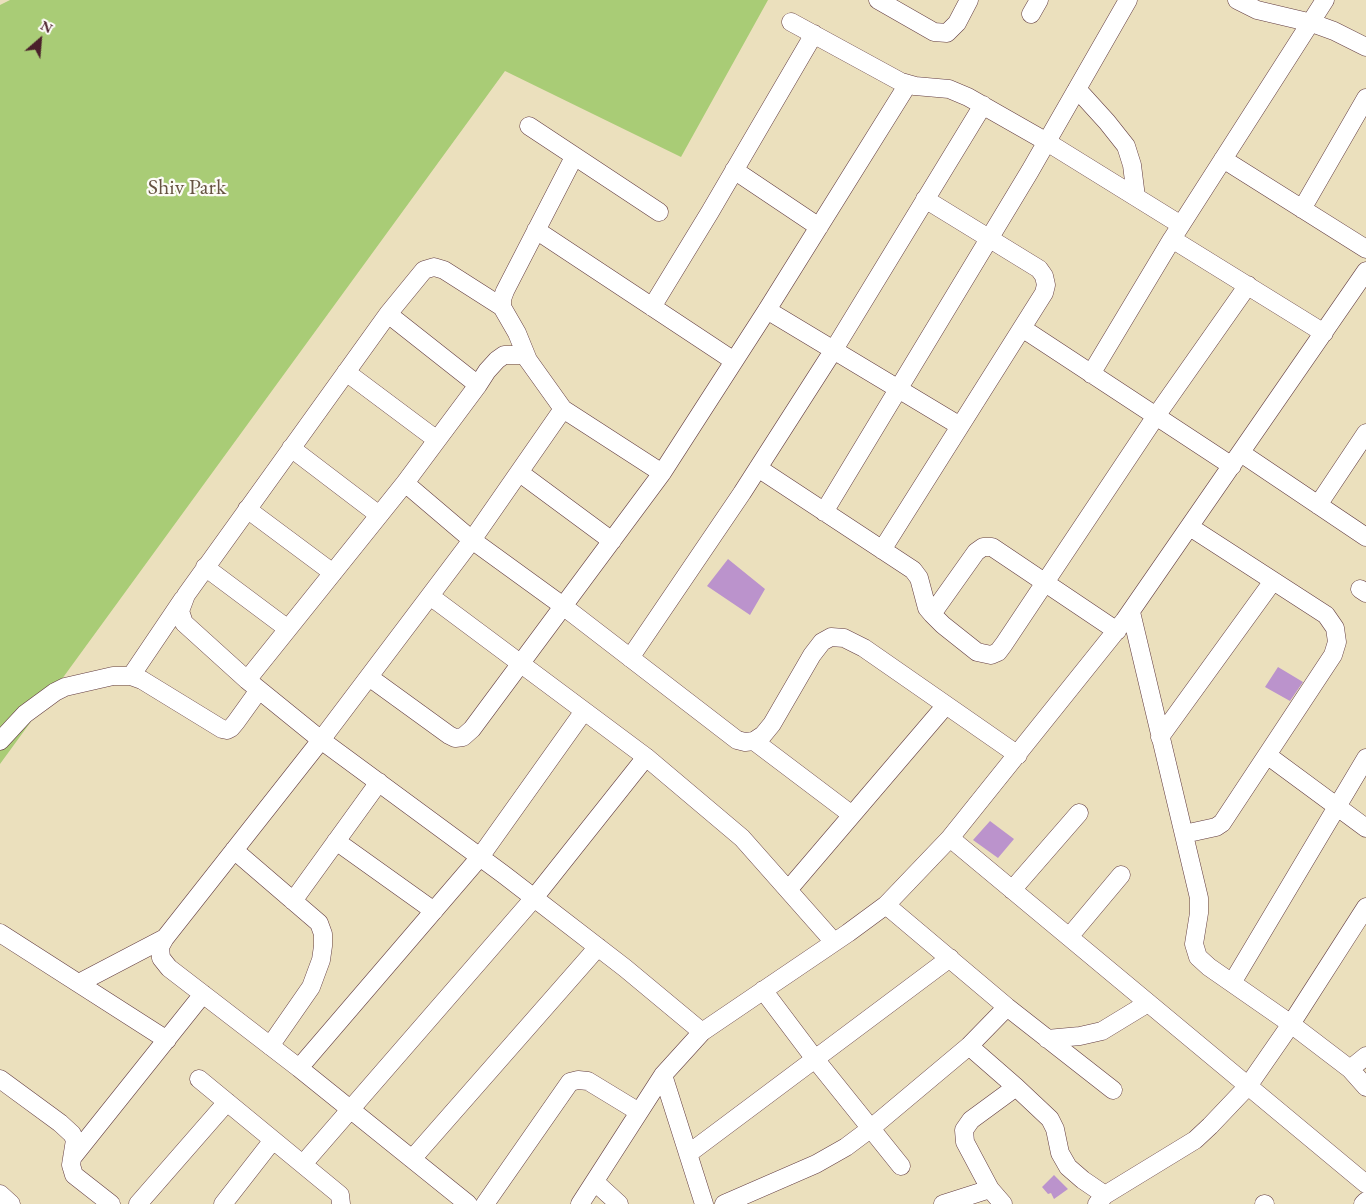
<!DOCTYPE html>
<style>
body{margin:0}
#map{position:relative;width:1366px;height:1204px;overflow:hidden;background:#ebe0bd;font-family:"EB Garamond",serif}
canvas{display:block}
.north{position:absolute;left:15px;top:15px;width:50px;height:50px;-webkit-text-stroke:4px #fdfcf7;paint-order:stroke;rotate:27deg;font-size:14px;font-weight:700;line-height:20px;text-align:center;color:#4a1f2b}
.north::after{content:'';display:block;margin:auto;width:18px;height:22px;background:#4a1f2b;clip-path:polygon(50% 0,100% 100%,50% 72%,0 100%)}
</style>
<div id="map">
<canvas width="1366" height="1204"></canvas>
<div class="north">N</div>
</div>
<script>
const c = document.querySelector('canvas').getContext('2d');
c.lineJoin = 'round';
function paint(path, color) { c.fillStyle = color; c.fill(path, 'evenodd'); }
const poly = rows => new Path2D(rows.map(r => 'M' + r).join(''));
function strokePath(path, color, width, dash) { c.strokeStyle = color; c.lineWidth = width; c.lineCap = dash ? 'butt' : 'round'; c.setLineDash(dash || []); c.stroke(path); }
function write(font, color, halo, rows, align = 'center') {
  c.font = font + ' "EB Garamond",serif'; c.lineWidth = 4.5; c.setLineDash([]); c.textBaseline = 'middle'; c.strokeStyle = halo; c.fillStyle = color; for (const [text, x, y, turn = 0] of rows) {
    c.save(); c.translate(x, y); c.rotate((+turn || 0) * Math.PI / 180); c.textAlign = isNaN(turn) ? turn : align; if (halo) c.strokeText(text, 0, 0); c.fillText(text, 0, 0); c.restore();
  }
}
paint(poly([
 [10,0,768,0,681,157,505,71,0,764,0,5]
]), '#a9cc76');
paint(poly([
 [728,559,765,589,750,615,707,586],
 [1278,667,1303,682,1290,701,1265,687],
 [990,821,1014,839,998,858,973,840],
 [1054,1175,1068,1189,1054,1199,1051,1193,1048,1194,1042,1187]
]), '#bb93cc');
const minor = poly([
 [878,0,934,32,947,33,957,23,969,0],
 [1237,0,1257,10,1312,23,1334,31,1366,47],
 [1031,14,1039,0],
 [791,22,901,82,915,86,949,89,968,97,1047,142,1181,225],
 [1077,89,1107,122,1126,146,1132,165,1136,197],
 [529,126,659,212],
 [574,157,505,291,502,299,502,307,517,333,528,360,563,409,662,473],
 [1223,159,1366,249],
 [734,170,819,227],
 [1302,209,1366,98],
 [536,230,734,361],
 [1172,239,1324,333],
 [502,307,444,270,434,267,424,270,388,314,186,595,180,611,184,623,247,680,321,740,472,540,563,409],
 [652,307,710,212,814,34],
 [767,310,960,426],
 [388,314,478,385],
 [1022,328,1232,466],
 [346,372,437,440],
 [1091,374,1172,239,1325,0],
 [291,448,379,515],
 [1241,453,1366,537],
 [758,468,913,570,919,578,927,608,932,614,943,625,977,652,991,655,998,652,1004,644,1156,416,1248,285],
 [520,473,612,541],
 [405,483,472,540,563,606,737,740,745,742,754,741,763,735,772,724,812,655,822,642,831,637,844,638,864,648,1018,755],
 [1318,505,1366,433],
 [247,509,333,573],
 [824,512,1030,171,1128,0],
 [882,550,1044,293,1046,285,1044,276,1039,269,925,199],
 [205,567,288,629],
 [1360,589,1366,593],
 [430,596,646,757,742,838,834,942],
 [1131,612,1199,898,1199,913,1194,944,1198,957,1209,967,1291,1024,1350,1069,1366,1087],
 [932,614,976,552,983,547,992,547,1117,631],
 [630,658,742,493,833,351,983,105],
 [131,676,183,599],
 [369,677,449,735,455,738,463,737,472,729,662,473,767,310,908,84],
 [247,680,405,483,478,385,487,371,497,360,504,355,526,355],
 [1160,737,1273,581],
 [0,741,25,714,55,692,65,687,113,676,131,676,142,680,222,729,227,730,231,728,236,722,259,690],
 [754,741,852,815],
 [1267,755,1366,828],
 [1184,834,1216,827,1222,823,1333,655,1337,642,1335,628,1326,615,1190,527],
 [950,838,1366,1184],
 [336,841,434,911],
 [234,850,319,923,323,934,323,946,321,960,311,987,270,1046],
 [788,890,946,705],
 [1012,890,1079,813],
 [293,901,379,782],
 [886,905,1007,1007,1113,1090],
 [0,933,167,1040],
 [1069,937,1121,875],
 [79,983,165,938],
 [1232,983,1366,758],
 [763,990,815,1059,901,1166],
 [1047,1039,1080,1036,1102,1031,1148,1003],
 [969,1046,1016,1087,1050,1119,1055,1129,1060,1153,1068,1167,1083,1180,1105,1195],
 [299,1068,169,968,161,958,160,947,165,938,321,740,503,874,625,968,702,1032],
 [1350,1069,1366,1056],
 [663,1075,704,1204],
 [0,1079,60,1123,72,1134,75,1140,71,1165,74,1175,111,1204],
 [199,1079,340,1195,341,1204],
 [688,1154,950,958],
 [72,1158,203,994],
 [412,1159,598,947],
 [303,1164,534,898,646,757],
 [595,1182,619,1204],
 [0,1194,11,1204],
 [138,1204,227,1102],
 [223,1204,273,1140],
 [468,1204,299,1068,480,857,584,711],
 [485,1204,570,1082,578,1080,588,1081,639,1112],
 [580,1204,663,1075,702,1032,848,933,886,905,950,838,1124,621,1366,271],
 [724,1204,816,1164,846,1147,870,1129,969,1046,1007,1007],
 [943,1204,990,1189],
 [1003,1204,990,1189,965,1142,964,1130,971,1120,1016,1087],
 [1097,1204,1105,1195,1195,1140,1210,1126,1248,1086,1291,1024,1366,907],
 [1264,1204,1265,1204],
 [1363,1204,1366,1201]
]);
strokePath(minor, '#623c41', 19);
strokePath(minor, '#fff', 18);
write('22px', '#665342', '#fdfcf7', [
 ["Shiv Park",187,188]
]);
</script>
